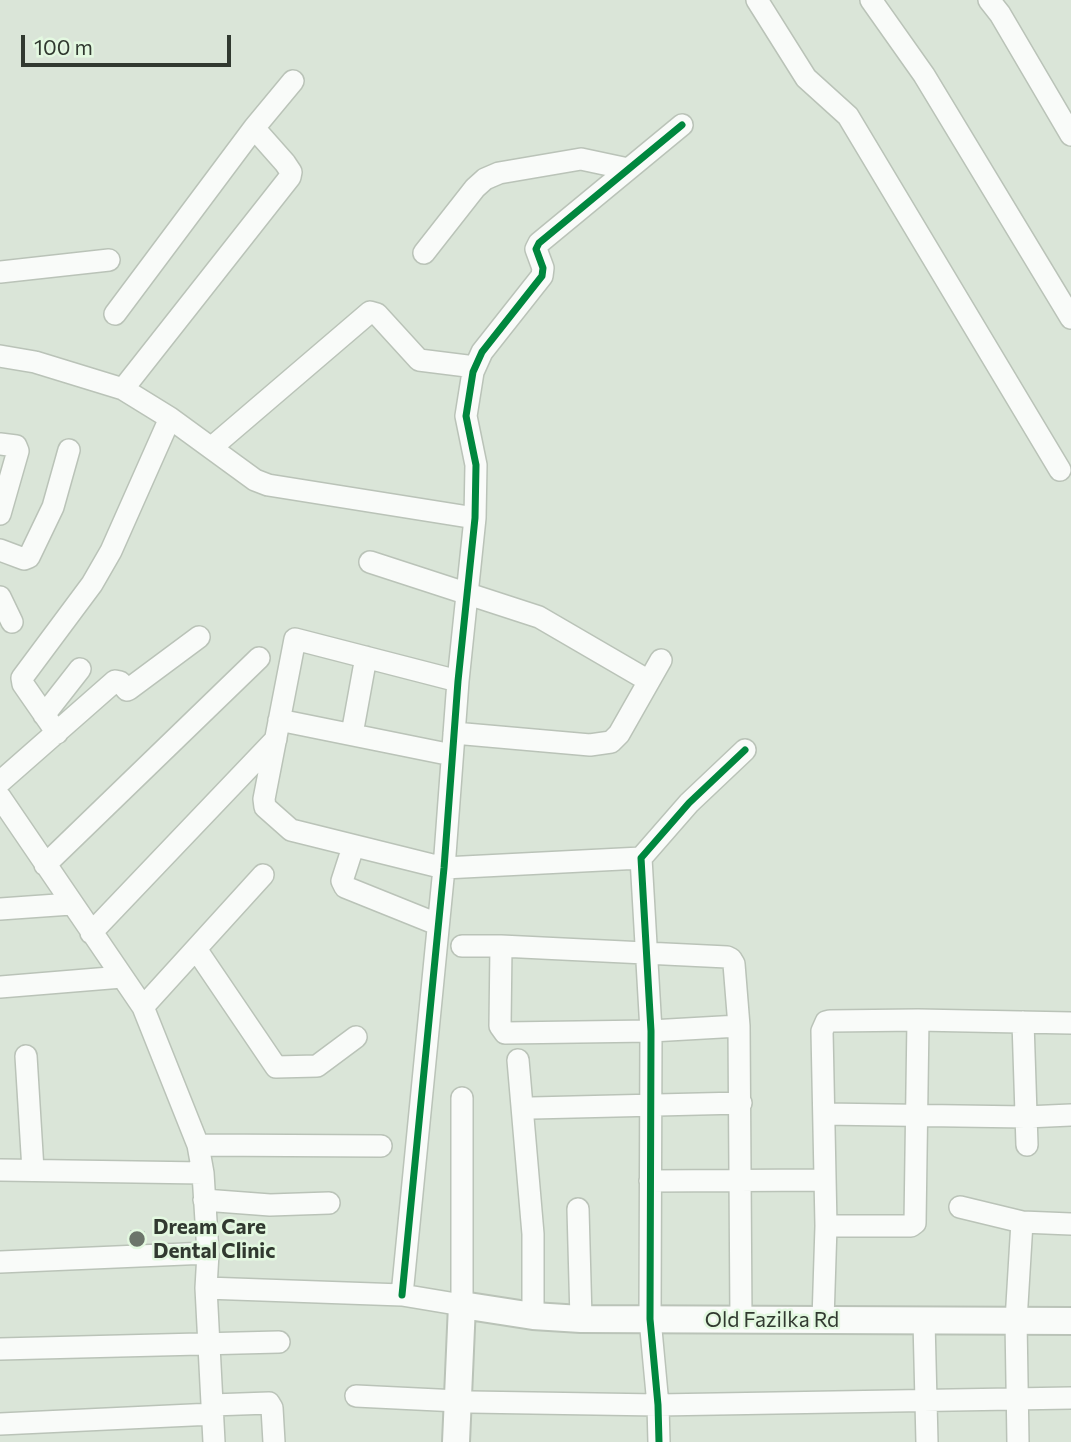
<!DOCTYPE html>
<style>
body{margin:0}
#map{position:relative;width:1071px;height:1442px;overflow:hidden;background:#dae5d8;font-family:Commissioner,sans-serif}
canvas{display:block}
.scale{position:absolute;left:21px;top:35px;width:210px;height:32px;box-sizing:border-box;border:4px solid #313930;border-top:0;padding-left:9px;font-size:21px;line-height:24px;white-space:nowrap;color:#313930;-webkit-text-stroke:5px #e3f8e0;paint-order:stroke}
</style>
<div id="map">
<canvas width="1071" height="1442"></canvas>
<div class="scale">100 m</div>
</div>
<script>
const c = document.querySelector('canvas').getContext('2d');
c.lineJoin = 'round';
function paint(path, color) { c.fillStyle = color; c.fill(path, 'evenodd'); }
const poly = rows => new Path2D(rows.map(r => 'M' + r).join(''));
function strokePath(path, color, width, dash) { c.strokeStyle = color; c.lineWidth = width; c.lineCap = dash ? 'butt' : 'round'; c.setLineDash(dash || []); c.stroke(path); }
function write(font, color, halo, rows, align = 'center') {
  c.font = font + ' Commissioner,sans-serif'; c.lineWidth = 5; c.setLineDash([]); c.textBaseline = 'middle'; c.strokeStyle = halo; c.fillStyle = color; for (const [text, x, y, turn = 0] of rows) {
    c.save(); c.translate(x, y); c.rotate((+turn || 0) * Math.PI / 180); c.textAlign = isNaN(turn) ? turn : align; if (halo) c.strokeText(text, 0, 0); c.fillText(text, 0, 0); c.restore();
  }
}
paint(poly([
 [130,1230,145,1231,145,1243,130,1243]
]), '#bcc7be');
const minor = poly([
 [757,0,806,78,848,116,1060,470],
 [871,0,924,75,1071,318],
 [989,0,1000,14,1071,135],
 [254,128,293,81],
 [424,253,475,188,485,179,499,173,581,159,628,169],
 [0,272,109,260],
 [115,314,254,128,285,163,291,172,290,177,123,389],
 [0,356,35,362,123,389,170,418,255,480,268,485,475,518],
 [0,444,16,446,18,451,0,514],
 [211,448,370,312,377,314,419,360,475,367],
 [0,550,24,559,29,557,53,507,69,450],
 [370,562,539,617,649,681],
 [0,597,12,622],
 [458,681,295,639,264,799,265,807,291,830,444,868,641,858],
 [44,715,80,669],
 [279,720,452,755],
 [57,733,23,684,22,678,92,584,111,551,170,418],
 [454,733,590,745,611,742,619,734,661,660],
 [352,734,366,657],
 [0,782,115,681,120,682,127,690,129,689,199,637],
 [0,797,143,1007,198,1145,203,1173,208,1253,206,1288,214,1442],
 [353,847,342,881,345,887,437,924],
 [45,865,259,658],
 [0,909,71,904],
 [91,933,276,739],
 [462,946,501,946,727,957,731,959,734,964,739,1026,741,1320],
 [501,946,500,1026,505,1033,651,1031,739,1026],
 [196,949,276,1067,317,1066,356,1037],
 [0,987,122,977],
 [143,1007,263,875],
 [1023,1022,1027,1145],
 [26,1056,33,1170],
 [518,1060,533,1234,533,1316],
 [532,1108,741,1103],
 [824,1114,1026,1117,1071,1115],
 [198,1145,381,1146],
 [0,1170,203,1173],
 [650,1181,825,1180],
 [204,1200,270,1205,329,1203],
 [960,1207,1022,1222,1071,1224],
 [578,1209,581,1319],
 [826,1226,911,1226,915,1223,918,1020],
 [0,1262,208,1253],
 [206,1288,402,1295,462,1305,462,1098],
 [402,1295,444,868,458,681,475,518,476,465,466,416,473,372,482,352,542,276,543,268,536,249,539,243,682,125],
 [823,1320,826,1226,822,1031,826,1022,830,1021,918,1020,1071,1023],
 [924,1321,927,1442],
 [0,1349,279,1342],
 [356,1396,458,1401],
 [470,1402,658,1405,1071,1398],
 [212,1405,269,1403,272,1408,274,1442],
 [0,1424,213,1414],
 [659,1442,658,1405,650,1319,651,1031,641,858,689,803,745,750],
 [1018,1442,1016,1321,1022,1222]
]);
const major = poly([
 [456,1442,462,1305,533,1316,581,1319,1071,1321]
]);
strokePath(minor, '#bac3b8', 24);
strokePath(major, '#bac3b8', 30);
strokePath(minor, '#f9fbf9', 21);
strokePath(major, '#f9fbf9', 26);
strokePath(poly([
 [402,1295,444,868,458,681,475,518,476,465,466,416,473,372,482,352,542,276,543,268,536,249,539,243,682,125],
 [659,1442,658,1405,650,1319,651,1031,641,858,689,803,745,750]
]), '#00873e', 7);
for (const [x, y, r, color] of [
 [137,1239,9,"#6c756b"]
]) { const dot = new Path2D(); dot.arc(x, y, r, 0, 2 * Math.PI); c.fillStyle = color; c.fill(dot); strokePath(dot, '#e3f8e0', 2.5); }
write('bold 21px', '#313930', '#e3f8e0', [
 ["Dream Care",153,1227],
 ["Dental Clinic",153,1251]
], 'left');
write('21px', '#313930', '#e3f8e0', [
 ["Old Fazilka Rd",772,1320]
]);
</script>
